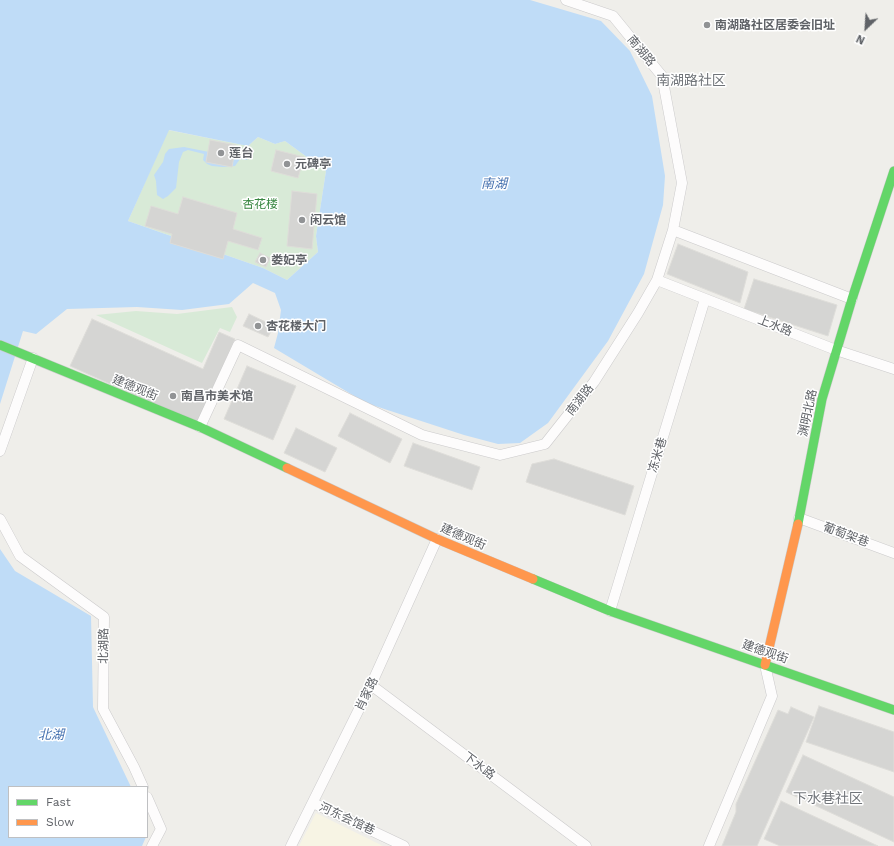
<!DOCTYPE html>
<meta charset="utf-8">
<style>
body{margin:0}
#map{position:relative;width:894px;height:846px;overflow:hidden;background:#efeeea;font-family:"Work Sans",sans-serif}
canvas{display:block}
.legend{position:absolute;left:8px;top:786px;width:140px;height:52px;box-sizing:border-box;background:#fff;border:1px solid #bfc0c2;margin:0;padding:5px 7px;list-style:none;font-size:12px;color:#5f6267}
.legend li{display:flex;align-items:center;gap:8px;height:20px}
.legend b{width:20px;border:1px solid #bfc0c2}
.north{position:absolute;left:846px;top:8px;width:40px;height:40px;-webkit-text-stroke:3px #fff;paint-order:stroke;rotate:205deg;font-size:11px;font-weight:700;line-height:16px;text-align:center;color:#5f6267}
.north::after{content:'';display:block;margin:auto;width:14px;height:18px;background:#5f6267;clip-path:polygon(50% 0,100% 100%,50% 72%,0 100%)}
</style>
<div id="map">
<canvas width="894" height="846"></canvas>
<ul class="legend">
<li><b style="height:5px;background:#63d668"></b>Fast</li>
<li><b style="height:5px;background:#ff974d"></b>Slow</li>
</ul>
<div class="north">N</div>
</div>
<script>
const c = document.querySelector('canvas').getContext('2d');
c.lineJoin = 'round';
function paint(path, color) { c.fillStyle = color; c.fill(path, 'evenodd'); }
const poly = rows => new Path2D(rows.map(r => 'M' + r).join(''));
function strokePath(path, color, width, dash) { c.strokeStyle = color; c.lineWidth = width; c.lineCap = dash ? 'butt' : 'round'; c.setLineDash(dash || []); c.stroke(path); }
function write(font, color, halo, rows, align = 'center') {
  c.font = font + ' "Work Sans","Noto Sans SC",sans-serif'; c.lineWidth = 3; c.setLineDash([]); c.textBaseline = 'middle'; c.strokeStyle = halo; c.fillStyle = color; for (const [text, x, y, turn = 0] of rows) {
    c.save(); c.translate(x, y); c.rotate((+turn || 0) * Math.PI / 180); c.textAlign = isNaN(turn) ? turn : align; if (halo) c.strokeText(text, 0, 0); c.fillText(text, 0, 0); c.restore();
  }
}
paint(poly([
 [316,813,383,846,299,846]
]), '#f7f4e4');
paint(poly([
 [168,130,248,146,258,137,275,144,285,141,326,171,316,236,318,252,287,280,263,268,128,221],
 [232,307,237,317,230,332,220,328,202,363,96,315,136,311,177,314]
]), '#d8ead7');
paint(poly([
 [0,0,530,0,601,21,630,51,652,96,665,176,663,205,644,274,608,341,548,423,520,443,498,444,464,435,366,403,274,348,278,333,281,310,275,293,253,283,229,304,182,310,137,307,67,309,36,334,23,331,0,404],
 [169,130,248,146,258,137,275,144,285,141,326,171,316,236,318,252,287,280,263,268,128,221],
 [184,147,214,153,229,159,238,157,247,158,247,160,240,159,235,166,223,167,212,166,207,164,203,160,204,154,188,150,183,152,179,162,176,188,168,196,163,199,157,195,156,181,154,175,163,162,165,154,169,149],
 [0,549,15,571,91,616,93,707,131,787,9,787,9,837,146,837,142,846,0,846]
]), '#bfdcf7');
const building = poly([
 [210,140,236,145,232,167,206,162,210,140],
 [276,150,304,157,298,178,271,171,276,150],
 [292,191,317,194,312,249,287,246,292,191],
 [183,197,237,213,233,229,262,238,258,250,228,241,223,259,170,243,172,234,145,226,151,206,178,214,183,197],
 [678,244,748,272,740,303,667,274,678,244],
 [260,253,270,258,266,267,255,262,260,253],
 [754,279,837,305,828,336,744,309,754,279],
 [249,314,274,326,268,337,243,326,249,314],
 [92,319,203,369,219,332,235,339,197,423,70,366,92,319],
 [247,366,296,386,273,440,224,419,247,366],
 [350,413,402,439,390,463,338,436,350,413],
 [296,428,337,448,325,472,284,453,296,428],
 [413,443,480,467,472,490,404,466,413,443],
 [554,459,634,486,625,515,526,482,532,464,554,459],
 [819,706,894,732,894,772,806,742,819,706],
 [791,707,814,717,757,846,722,846,736,812,736,804,778,710,788,714,791,707],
 [803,755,894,797,894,842,786,792,803,755],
 [781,801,878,846,780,846,764,839,781,801]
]);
paint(building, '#d5d5d3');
strokePath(building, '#deddd9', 1);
const lane = poly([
 [673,230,852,299],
 [657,280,836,350,894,369],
 [200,427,238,345,422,435,500,455,545,444,594,382,638,313,657,280,673,230,682,183,662,76,613,16,566,0],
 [0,451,33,358],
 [799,518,894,553],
 [0,519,20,556,104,617,103,709,134,767,143,787],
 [610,611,705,299],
 [371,685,586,846],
 [147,797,161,829,152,846],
 [313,803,404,846],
 [291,846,371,685,437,539],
 [709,846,772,696,765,665]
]);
const fast = poly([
 [0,345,200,427,287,468],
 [798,524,822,399,852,299,894,171],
 [533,579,610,611,894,710]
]);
const slow = poly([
 [287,468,437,539,533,579],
 [765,665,798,524]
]);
strokePath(lane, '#cbcacb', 11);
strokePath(fast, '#cacaca', 10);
strokePath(slow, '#cacaca', 10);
strokePath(lane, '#fdfcfc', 10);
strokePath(fast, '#63d668', 9);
strokePath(slow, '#ff974d', 9);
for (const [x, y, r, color] of [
 [707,25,4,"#919395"],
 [221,153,4,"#919395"],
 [287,164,4,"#919395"],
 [302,220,4,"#919395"],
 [263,260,4,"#919395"],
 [258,326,4,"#919395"],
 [173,396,4,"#919395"]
]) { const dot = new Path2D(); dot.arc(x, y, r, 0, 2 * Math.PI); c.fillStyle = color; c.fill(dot); strokePath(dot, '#fff', 1.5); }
write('bold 12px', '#5f6267', '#fff', [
 ["南湖路社区居委会旧址",715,25],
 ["莲台",229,153],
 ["元碑亭",295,164],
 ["闲云馆",310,220],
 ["娄妃亭",271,260],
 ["杏花楼大门",266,326],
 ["南昌市美术馆",181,396]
], 'left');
write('12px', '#5f6267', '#fff', [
 ["南湖路",641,51,50],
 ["上水路",775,326,21],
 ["建德观街",135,388,22],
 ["南湖路",580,400,-52],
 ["渊明北路",808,413,-78],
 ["冻米巷",658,455,-73],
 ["葡萄架巷",846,535,20],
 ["建德观街",463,537,23],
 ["北湖路",104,646,-89],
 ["建德观街",765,652,19],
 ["肖家路",367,694,-64],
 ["下水路",479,766,37],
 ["河东会馆巷",347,819,25]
]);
write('12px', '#378640', '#fff', [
 ["杏花楼",260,204]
]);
write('italic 13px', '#4672b0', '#fff', [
 ["南湖",494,184],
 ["北湖",51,735]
]);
write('14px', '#707479', '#fff', [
 ["南湖路社区",691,81],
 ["下水巷社区",828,799]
]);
</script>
